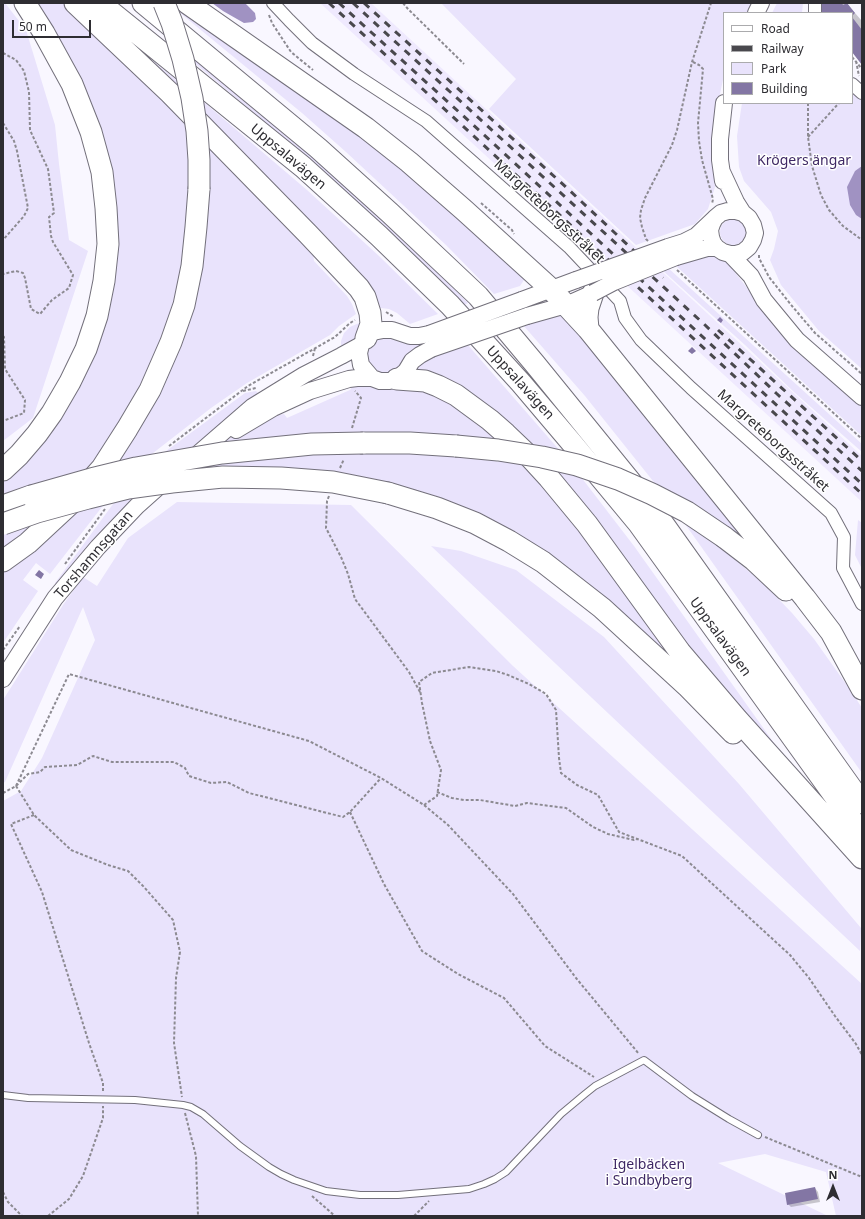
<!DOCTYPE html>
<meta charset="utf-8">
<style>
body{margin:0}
#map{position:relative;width:865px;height:1219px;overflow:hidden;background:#f9f7ff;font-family:"Noto Sans",sans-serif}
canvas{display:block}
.frame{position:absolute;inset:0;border:4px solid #2e2d32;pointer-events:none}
.legend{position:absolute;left:723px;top:12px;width:130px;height:92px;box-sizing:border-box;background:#fff;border:1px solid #ababad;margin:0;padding:5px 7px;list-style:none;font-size:12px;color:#2e2d32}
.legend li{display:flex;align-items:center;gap:8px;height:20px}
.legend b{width:20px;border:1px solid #ababad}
.north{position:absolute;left:813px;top:1167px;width:40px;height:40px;-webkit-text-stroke:3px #fff;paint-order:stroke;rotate:0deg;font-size:11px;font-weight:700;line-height:16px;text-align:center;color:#2e2d32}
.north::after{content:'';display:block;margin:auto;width:14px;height:18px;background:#2e2d32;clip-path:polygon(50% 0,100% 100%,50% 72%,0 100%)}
.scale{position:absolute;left:12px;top:20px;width:79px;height:18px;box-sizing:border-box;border:2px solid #2e2d32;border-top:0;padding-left:5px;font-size:12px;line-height:14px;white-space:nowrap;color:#2e2d32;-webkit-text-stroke:3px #fff;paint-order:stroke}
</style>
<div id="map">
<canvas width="865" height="1219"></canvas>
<div class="frame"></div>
<ul class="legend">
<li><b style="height:5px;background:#fff"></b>Road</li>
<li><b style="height:5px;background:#49484d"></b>Railway</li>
<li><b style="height:11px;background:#e9e3fc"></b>Park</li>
<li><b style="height:11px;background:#8376a4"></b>Building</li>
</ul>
<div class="north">N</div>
<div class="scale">50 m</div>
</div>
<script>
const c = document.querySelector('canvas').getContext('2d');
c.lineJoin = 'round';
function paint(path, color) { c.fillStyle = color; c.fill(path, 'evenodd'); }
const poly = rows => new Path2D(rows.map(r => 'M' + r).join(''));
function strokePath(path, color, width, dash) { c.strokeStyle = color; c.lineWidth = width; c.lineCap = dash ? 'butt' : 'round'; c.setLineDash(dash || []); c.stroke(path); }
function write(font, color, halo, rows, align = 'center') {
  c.font = font + ' "Noto Sans",sans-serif'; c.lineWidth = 3; c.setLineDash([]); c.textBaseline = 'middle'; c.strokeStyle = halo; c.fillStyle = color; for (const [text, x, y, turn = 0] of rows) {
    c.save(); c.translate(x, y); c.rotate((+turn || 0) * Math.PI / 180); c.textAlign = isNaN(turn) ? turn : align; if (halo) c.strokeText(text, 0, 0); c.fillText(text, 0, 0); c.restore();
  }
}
paint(poly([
 [320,3,371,3,862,456,862,502]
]), '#efe9fe');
paint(poly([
 [3,3,5,3,26,30,55,125,59,164,69,240,88,251,33,418,3,441],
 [32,3,65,3,186,116,189,143,190,189,186,237,180,271,172,307,159,345,142,384,118,426,88,471,3,497,3,478,78,382,112,197],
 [172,3,177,3,373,140,526,277,520,286,494,294,446,245,346,152,302,113,174,8],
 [441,3,755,3,750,13,724,13,724,75,717,108,714,157,715,187,708,209,695,224,636,245,489,109,516,79],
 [777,3,803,3,802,13,772,13],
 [113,29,179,82,183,99],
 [189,52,360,197,420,254,468,303,464,305,293,146,191,60],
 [852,92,862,101,862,369,819,331,781,285,770,260,774,249,778,231,771,212,744,181,739,167,737,136,742,103,852,103],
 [199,98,307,190,379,256,438,314,410,324,397,313,389,309,381,308,375,308,202,117],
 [205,135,313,253,314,261,347,296,352,304,356,314,339,326,330,335,247,383,211,408,148,457,113,464,173,357],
 '720 232a13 13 0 1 1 26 0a13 13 0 1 1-26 0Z',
 [703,255,714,255,722,259,730,266,751,293,772,322,793,347,862,406,862,436,675,265],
 [667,267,862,444,862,452,795,393,745,345,661,269],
 [560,313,585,339,761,552,657,486,585,396,523,325],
 [366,320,361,333,352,343,341,347,341,341,344,333,350,327],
 [380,338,391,339,403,343,409,344,425,341,426,343,405,358,398,368,392,371,386,373,380,372,374,369,369,363,367,357,368,350,370,345],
 [467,344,561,452,527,445,412,374,418,365,427,359],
 [361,383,378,389,386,390,397,388,428,387,509,443,221,444,251,425,273,416,284,414,287,418,350,390,353,386],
 [256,391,258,393,251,402,225,420,190,449,162,454,245,393],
 [380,450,456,457,531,465,706,697,450,504,186,472,196,464,243,457],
 [550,469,581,477,634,546,791,767,692,654],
 [136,495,56,584,55,583,116,500],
 [177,502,351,505,513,666,862,984,862,1216,836,1216,826,1172,765,1154,718,1163,828,1216,3,1216,3,801,21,791,42,758,95,640,83,607,5,782,3,783,3,700,63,605,83,577,97,586,128,538],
 [105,503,50,574,36,563,23,580,38,591,3,643,3,573,27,556,74,511],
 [858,520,862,523,862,569,855,555],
 [38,522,11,543,3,549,3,534],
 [685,524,719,546,765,585,792,613,814,639,851,691,862,708,862,773],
 [431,546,461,551,516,570,604,637,739,784,861,928,860,951]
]), '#e9e3fc');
paint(poly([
 [212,3,245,3,255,13,256,19,253,22,244,23,223,11],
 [862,166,862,219,856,215,850,205,847,187,855,171]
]), '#a092c2');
paint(poly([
 [820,3,848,3,848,5,862,21,862,64,852,51,852,13,823,13],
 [815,1188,818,1192,820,1202,791,1207,788,1204]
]), '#0003');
paint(poly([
 [819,3,842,3,843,5,847,3,855,13,852,16,852,13,822,13,818,9],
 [852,17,862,30,862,65,852,52],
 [720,317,723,320,721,323,717,320],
 [692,347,696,351,692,354,688,351],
 [39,570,44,574,41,579,35,575],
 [815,1187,818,1199,787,1205,785,1193]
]), '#8376a4');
const lane = poly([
 [3,1095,28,1098,135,1100,183,1105,191,1107,203,1114,240,1146,269,1167,281,1174,294,1180,326,1191,360,1195,398,1195,469,1189,484,1184,495,1179,506,1172,561,1114,585,1094,595,1086,644,1060,692,1096,729,1119,758,1135]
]);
const street = poly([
 [273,3,289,20,312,43,354,74,426,121,569,247,620,301,625,318,641,340,691,388,831,513,844,537,843,568,862,604],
 [815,3,815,13],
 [852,84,862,93]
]);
const secondary = poly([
 [756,13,761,3],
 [722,172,736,202,743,213,749,218,753,225,755,233,753,240,749,247,743,252,736,254,730,254,723,252,717,248,713,243,711,237,710,230,712,224,715,218,721,213,728,211,736,211,743,213],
 [723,181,720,160,720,139,724,103],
 [668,247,684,242,696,236,715,218],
 [730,254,751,276,764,300,797,340,862,397],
 [676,257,707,248,717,248],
 [522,300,576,280],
 [527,316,566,305,593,293],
 [429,334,419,336,410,336,392,330,383,330,373,332,366,338,361,345,359,353,361,365,372,378,380,381,389,381,397,379,406,371,412,361,420,355,431,349],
 [236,430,273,408,310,391,349,379,357,378,372,378],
 [192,459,252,407,304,375,341,356,361,345],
 [3,679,55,598,98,547,137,506,165,481]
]);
const highway = poly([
 [75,3,170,93,308,234,359,288,365,297,370,313,371,324,366,338],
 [100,3,303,167,379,236,450,305,521,383,571,442,639,524,862,834],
 [143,3,318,148,390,213,478,296,535,364,652,508,862,803],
 [187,3,366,128,409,162,464,210,551,289,588,329,805,598,831,632,862,689],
 [588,329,587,317,588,308,593,293],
 [397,379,425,381,438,386,456,395,490,420,506,434,527,454,549,478,587,524,680,652,737,719,862,858],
 [363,443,410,443,456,446],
 [3,470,19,455,37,434,52,413,70,382,86,349,97,316,104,281,108,244,106,208,102,172,91,132,72,84,44,33,25,3],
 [388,493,437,508,475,523,509,541,543,562,602,608,687,686,733,733],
 [3,506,31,496],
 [724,537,754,560,786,590],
 [3,561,28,543,70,504,102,468,127,429,150,390,171,342,184,305,192,266,196,227,199,189]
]);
strokePath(lane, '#73707b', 8);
strokePath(street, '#73707b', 14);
strokePath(secondary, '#73707b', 18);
strokePath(highway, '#73707b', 23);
strokePath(poly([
 [403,3,408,9,464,64],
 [269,15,272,23,291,52,313,70],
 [3,53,16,60,24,71,29,92,30,130,48,169,54,213,49,217,51,236,53,242,73,275,69,288,52,300,40,314,31,309,25,278,23,273,16,271,3,274,3,275],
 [852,57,862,69],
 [856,61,859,76],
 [693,62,699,65,703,69,698,123,699,141,702,160,713,199,712,204],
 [808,103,808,137,812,166,821,195,829,210,843,226,862,240],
 [3,123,14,141,17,151,28,208,24,216,3,240],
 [808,137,839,103],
 [481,203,512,230,514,234],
 [648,241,646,239,642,227,640,218,641,210,645,198,672,145,677,130,692,62,711,3],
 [759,255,759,258,769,277,792,306,815,333,862,374],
 [677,270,862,439],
 [386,312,394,317],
 [3,336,4,337,5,369,25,400,24,413,3,421],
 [313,356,315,348],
 [243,391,256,388],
 [352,428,361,398,355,391],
 [169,446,248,386,335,337,350,323,355,320],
 [340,468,344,459],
 [329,496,327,501,326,528,341,557,348,574,355,599,409,672,420,692],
 [65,564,105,509],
 [3,650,20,626],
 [16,786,69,674,309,741,381,778,424,805,448,825,513,894,576,978,639,1054],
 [16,786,34,815,71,850,108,865,128,871,144,887,173,920,180,952,176,978,174,1043,182,1097],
 [437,792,452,798,464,800,480,800,515,806,527,803,566,808,593,827,608,834,634,840,637,839],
 [3,793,16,786,28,774,40,772,45,767,77,765,93,756,112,762,174,762,185,768,189,776,211,783,227,782,249,793,343,817,350,812,381,778],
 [424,805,437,796,441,770,430,741,422,703,419,682,432,673,469,667,496,671,508,675,529,684,546,694,556,710,559,758,561,773,577,785,598,795,619,832,682,856,790,955,809,978,835,1016,856,1044,862,1055],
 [350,812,384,884,422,951,458,974,504,998,545,1046,594,1077],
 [34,815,11,824,42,892,89,1043,103,1083,103,1092],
 [185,1113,196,1156,198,1216],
 [765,1137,862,1177],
 [3,1192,8,1202,22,1216],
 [312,1196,335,1216],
 [48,1216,69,1199,83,1176,103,1118,103,1106],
 [414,1216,429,1201]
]), '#8c8a91', 2, [3, 2]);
strokePath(lane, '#fff', 6);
strokePath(street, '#fff', 12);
strokePath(secondary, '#fff', 16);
strokePath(highway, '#fff', 21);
strokePath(poly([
 [329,3,551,207,862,494],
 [339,3,481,132,862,484],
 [353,3,704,324,776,393,862,471],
 [364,3,568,189,663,278],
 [718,330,862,461]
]), '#49484d', 3, [7, 7]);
const secondaryBridge = poly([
 [576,280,668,247],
 [593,293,614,282,676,257],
 [429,334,522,300],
 [431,349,527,316]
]);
const highwayBridge = poly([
 [164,3,172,23,183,59,192,98,197,131,199,160,199,189],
 [456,446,498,450,542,457,577,465,618,479,652,494,687,512,724,537],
 [31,496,91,479,136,468,222,453,312,444,363,443],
 [3,524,37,512,88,498,128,488,172,482,223,477,281,478,333,482,388,493]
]);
strokePath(secondaryBridge, '#73707b', 18, []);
strokePath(highwayBridge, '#73707b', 23, []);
strokePath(secondaryBridge, '#fff', 16);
strokePath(highwayBridge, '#fff', 21);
write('14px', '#2e2d32', '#fff', [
 ["Uppsalavägen",288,157,40],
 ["Margreteborgsstråket",549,212,43],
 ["Uppsalavägen",520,383,48],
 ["Margreteborgsstråket",773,441,42],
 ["Torshamnsgatan",94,555,-49],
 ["Uppsalavägen",720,637,54]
]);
write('14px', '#3f2965', '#fff', [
 ["Krögers ängar",804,161],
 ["Igelbäcken",649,1165],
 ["i Sundbyberg",649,1181]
]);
</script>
